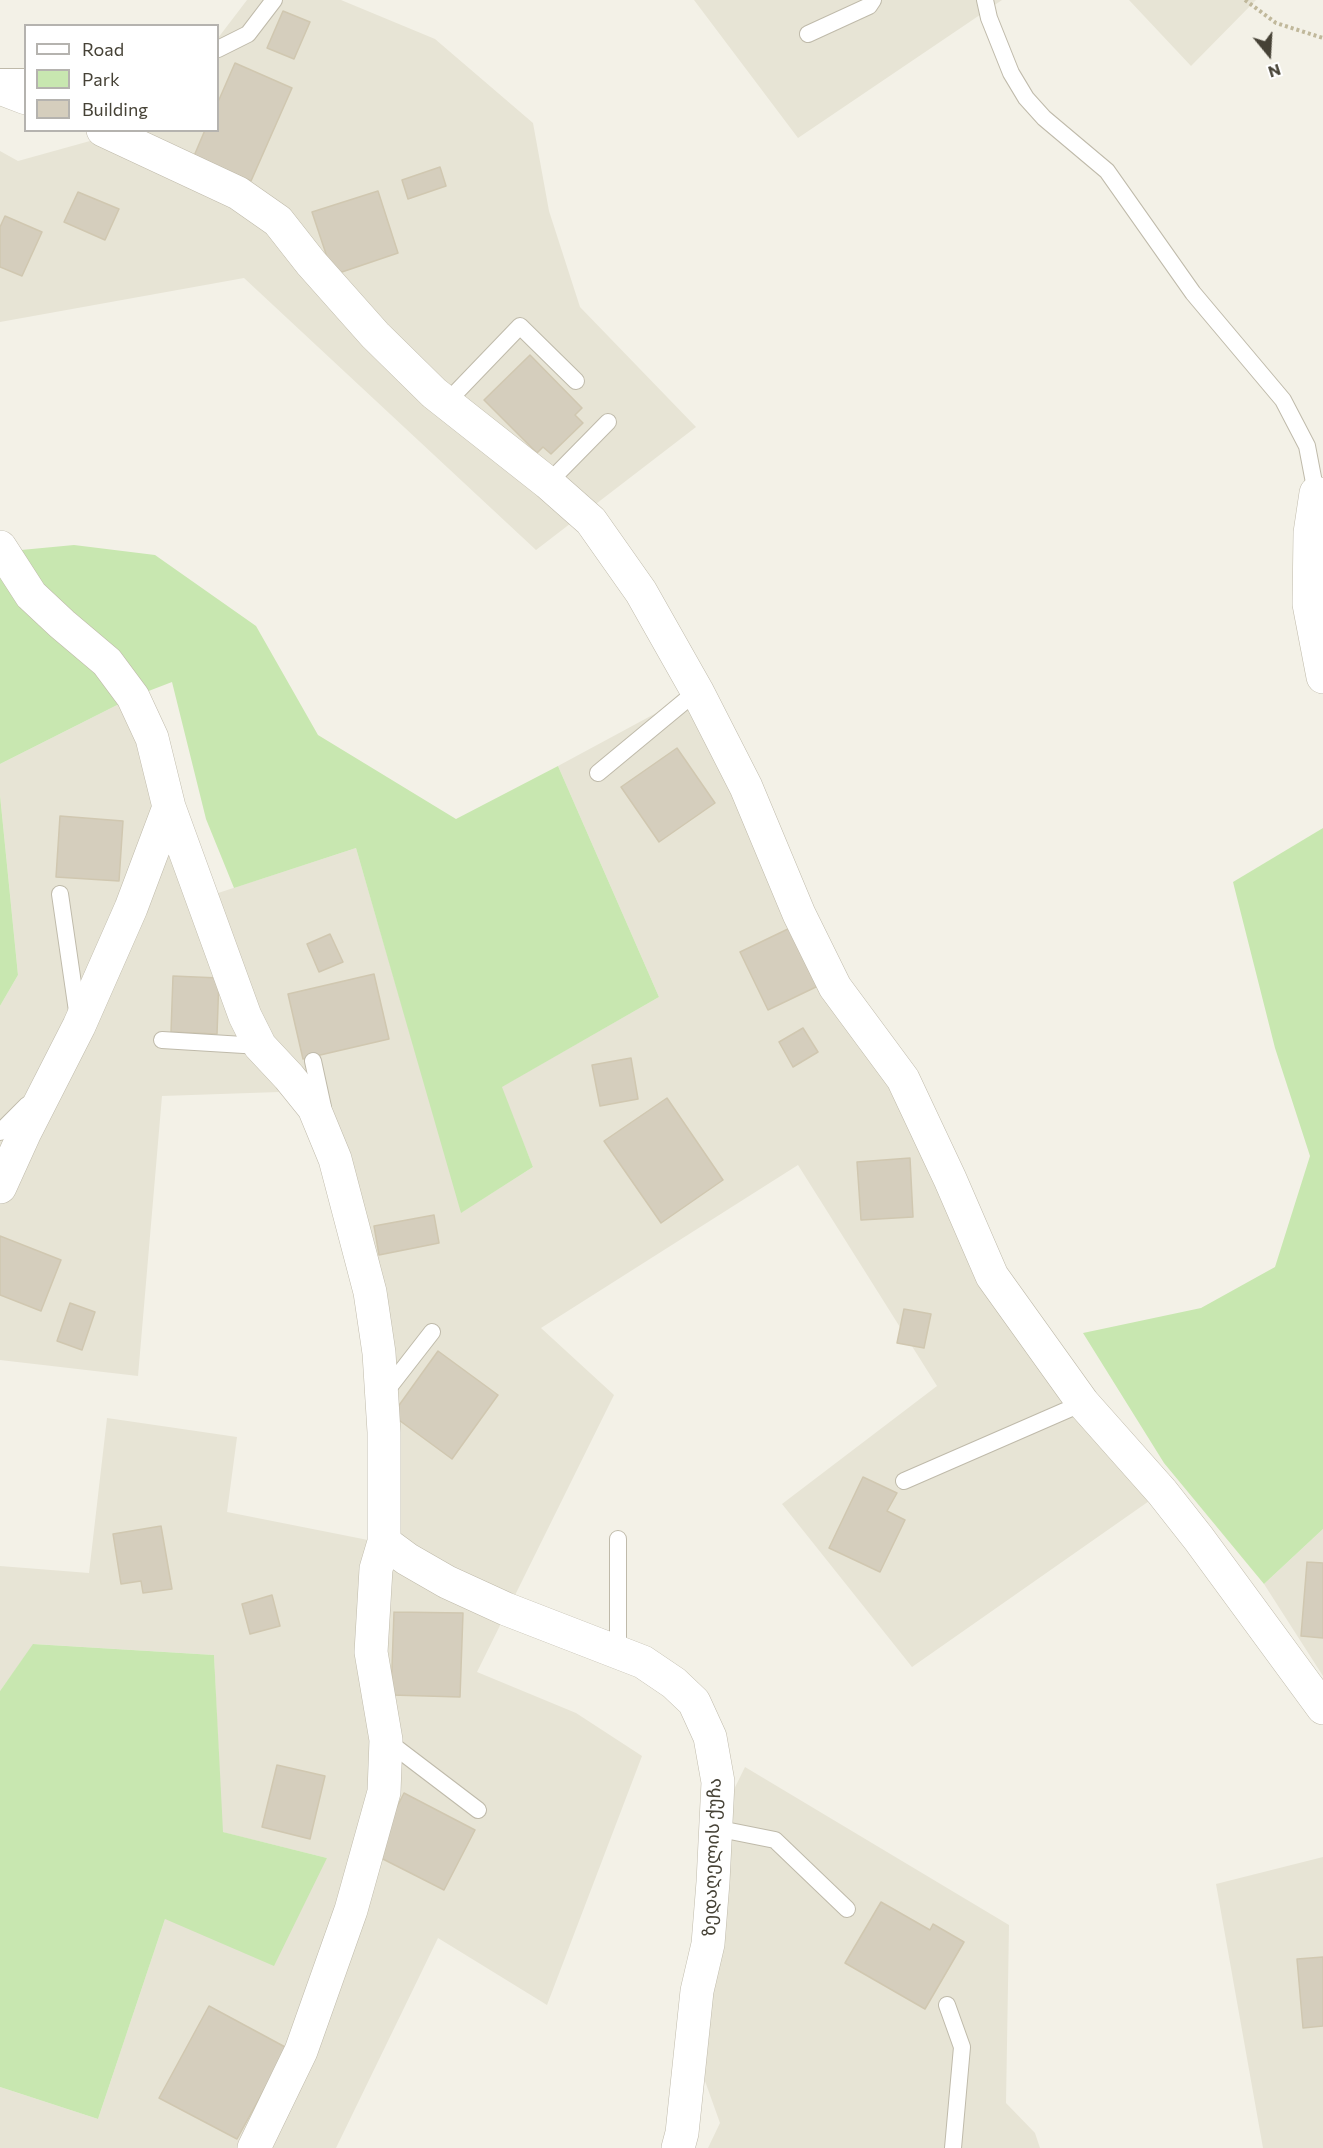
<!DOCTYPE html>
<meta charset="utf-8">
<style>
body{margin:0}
#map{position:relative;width:1323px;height:2148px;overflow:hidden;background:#f3f1e7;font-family:Commissioner,sans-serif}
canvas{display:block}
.legend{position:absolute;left:24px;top:24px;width:195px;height:108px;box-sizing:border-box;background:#fff;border:2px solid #b5b3af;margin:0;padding:8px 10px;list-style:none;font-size:18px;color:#464236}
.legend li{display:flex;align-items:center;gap:12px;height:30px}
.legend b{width:30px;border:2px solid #b5b3af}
.north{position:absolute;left:1239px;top:24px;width:60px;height:60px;-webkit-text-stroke:4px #fff;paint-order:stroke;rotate:162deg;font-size:16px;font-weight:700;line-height:24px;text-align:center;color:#464236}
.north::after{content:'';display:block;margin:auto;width:21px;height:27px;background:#464236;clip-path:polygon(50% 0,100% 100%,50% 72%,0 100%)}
</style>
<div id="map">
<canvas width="1323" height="2148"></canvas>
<ul class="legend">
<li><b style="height:8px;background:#fff"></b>Road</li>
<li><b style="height:16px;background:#c8e7b0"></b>Park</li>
<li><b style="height:16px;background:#d5cebd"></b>Building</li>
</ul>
<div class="north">N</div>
</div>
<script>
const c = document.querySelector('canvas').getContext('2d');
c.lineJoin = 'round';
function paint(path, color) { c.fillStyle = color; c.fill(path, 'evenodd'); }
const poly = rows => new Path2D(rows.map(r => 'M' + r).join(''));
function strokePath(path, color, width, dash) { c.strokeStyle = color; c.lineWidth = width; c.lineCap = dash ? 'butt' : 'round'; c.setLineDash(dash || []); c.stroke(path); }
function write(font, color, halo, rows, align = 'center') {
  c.font = font + ' Commissioner,"Noto Sans Georgian",sans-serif'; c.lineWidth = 5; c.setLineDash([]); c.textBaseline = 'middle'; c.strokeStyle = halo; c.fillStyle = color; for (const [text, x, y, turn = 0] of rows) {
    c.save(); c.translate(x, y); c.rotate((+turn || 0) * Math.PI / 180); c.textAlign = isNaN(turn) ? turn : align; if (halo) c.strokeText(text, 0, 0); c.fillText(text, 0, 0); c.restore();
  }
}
paint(poly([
 [247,0,341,0,435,39,533,123,549,211,580,307,696,427,536,550,244,278,0,322,0,151,18,161,126,131,218,130,218,38],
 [694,0,1002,0,798,138],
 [1129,0,1256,0,1191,66],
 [697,691,992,1276,1162,1492,912,1667,782,1504,937,1386,798,1165,541,1328,614,1395,477,1672,576,1713,642,1756,547,2005,438,1938,336,2148,0,2148,0,2087,98,2119,165,1919,327,1858,222,1832,214,1655,34,1644,0,1691,0,1566,89,1573,107,1418,237,1437,227,1512,368,1540,397,1414,333,1146,279,1092,162,1096,138,1376,0,1360,0,1006,18,975,0,795,0,764,133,697,212,895,356,848,462,1212,533,1167,501,1087,659,997,558,766],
 [1323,1529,1323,1676,1264,1584],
 [745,1767,1009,1925,1006,2103,1035,2133,1040,2148,708,2148,720,2123,700,2067,715,1828],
 [1323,1857,1323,2148,1263,2148,1216,1884]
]), '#e7e4d5');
paint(poly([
 [74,545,155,555,256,626,318,735,456,819,558,766,659,997,502,1087,533,1167,461,1213,356,848,234,888,206,819,172,682,133,697,0,764,0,552],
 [0,795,18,975,0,1006],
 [1323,828,1323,1529,1264,1584,1164,1463,1083,1333,1201,1308,1275,1267,1310,1156,1275,1048,1233,882],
 [33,1644,214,1655,223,1832,327,1858,274,1966,165,1919,98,2119,0,2087,0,1691]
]), '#c8e7b0');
const building = poly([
 [283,11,310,22,294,59,267,48,283,11],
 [235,63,292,88,251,181,194,156,205,130,218,130,218,102,235,63],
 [440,167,446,186,408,199,402,180,440,167],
 [378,191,398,253,333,275,312,212,378,191],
 [78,192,119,209,105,240,64,222,78,192],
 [5,216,42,232,22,276,0,267,0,227,5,216],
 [530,355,582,408,575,415,583,423,551,454,543,447,537,453,484,400,530,355],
 [677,748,715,803,659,842,621,787,677,748],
 [60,816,123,821,119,881,56,877,60,816],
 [790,928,818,986,768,1010,740,952,790,928],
 [330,934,343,962,319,972,307,944,330,934],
 [374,974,389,1039,303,1059,288,994,374,974],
 [173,976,219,978,217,1034,171,1032,173,976],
 [803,1028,818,1052,793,1067,779,1042,803,1028],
 [631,1058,638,1099,600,1106,592,1065,631,1058],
 [667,1098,723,1180,661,1223,604,1141,667,1098],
 [910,1158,913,1217,861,1220,857,1162,910,1158],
 [434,1215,439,1243,379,1255,374,1226,434,1215],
 [0,1236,61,1260,41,1311,0,1295,0,1236],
 [70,1303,95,1312,82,1350,57,1341,70,1303],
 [904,1309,931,1314,924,1348,897,1343,904,1309],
 [438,1351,498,1395,452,1459,392,1415,438,1351],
 [863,1477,897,1493,887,1511,905,1520,880,1572,829,1548,863,1477],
 [161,1526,172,1589,143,1593,141,1581,121,1584,113,1534,161,1526],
 [1307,1562,1323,1563,1323,1638,1301,1636,1307,1562],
 [272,1595,280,1626,250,1634,242,1604,272,1595],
 [394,1612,463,1613,460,1697,391,1695,394,1612],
 [277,1765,325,1776,310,1839,262,1827,277,1765],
 [404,1793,475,1830,444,1890,373,1854,404,1793],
 [881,1902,930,1930,933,1924,964,1942,925,2009,845,1963,881,1902],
 [1323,1957,1323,2026,1303,2028,1297,1959,1323,1957],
 [209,2006,287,2048,237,2139,159,2098,209,2006]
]);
paint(building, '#d5cebd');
strokePath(building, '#d0c7b0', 1.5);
const service = poly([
 [985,0,989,18,1011,73,1026,98,1044,118,1107,171,1193,293,1283,400,1307,446,1316,493,1322,493],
 [808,34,869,6,873,0],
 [218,49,248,34,274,0],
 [0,77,26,77],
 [446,403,520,326,576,381],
 [548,483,608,422],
 [598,773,697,691],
 [60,894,78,1018],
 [162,1040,260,1046],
 [313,1061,323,1107],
 [0,1132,27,1105],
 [383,1395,432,1332],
 [904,1481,1083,1403],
 [618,1651,618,1539],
 [386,1740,478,1810],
 [715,1828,775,1840,847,1909],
 [947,2005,962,2047,953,2148]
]);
const minor = poly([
 [0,88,26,98],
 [103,130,238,193,278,221,311,263,375,335,434,393,548,483,591,521,641,592,697,691,746,787,799,914,835,987,903,1079,950,1179,992,1276,1083,1403,1162,1492,1199,1539,1323,1708],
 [1316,493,1310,533,1309,604,1323,677],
 [0,547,31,595,62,624,107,662,133,697,152,738,169,807,245,1016,260,1046,289,1077,314,1108,335,1159,370,1292,379,1353,384,1432,384,1542,376,1569,371,1652,386,1740,384,1792,351,1910,301,2051,254,2148],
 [0,1187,25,1132,79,1026,131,908,169,807],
 [384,1542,407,1559,447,1582,506,1609,643,1662,674,1683,694,1702,710,1737,718,1782,713,1882,708,1944,697,1991,682,2133,678,2148]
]);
strokePath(service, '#bfbaaa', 18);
strokePath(minor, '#bfbaaa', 34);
strokePath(poly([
 [1245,0,1276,23,1323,38]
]), '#c0b89b', 4, [3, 3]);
strokePath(service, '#fff', 16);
strokePath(minor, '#fff', 33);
write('18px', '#464236', '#fff', [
 ["ზედაღელის ქუჩა",712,1857,-88]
]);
</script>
